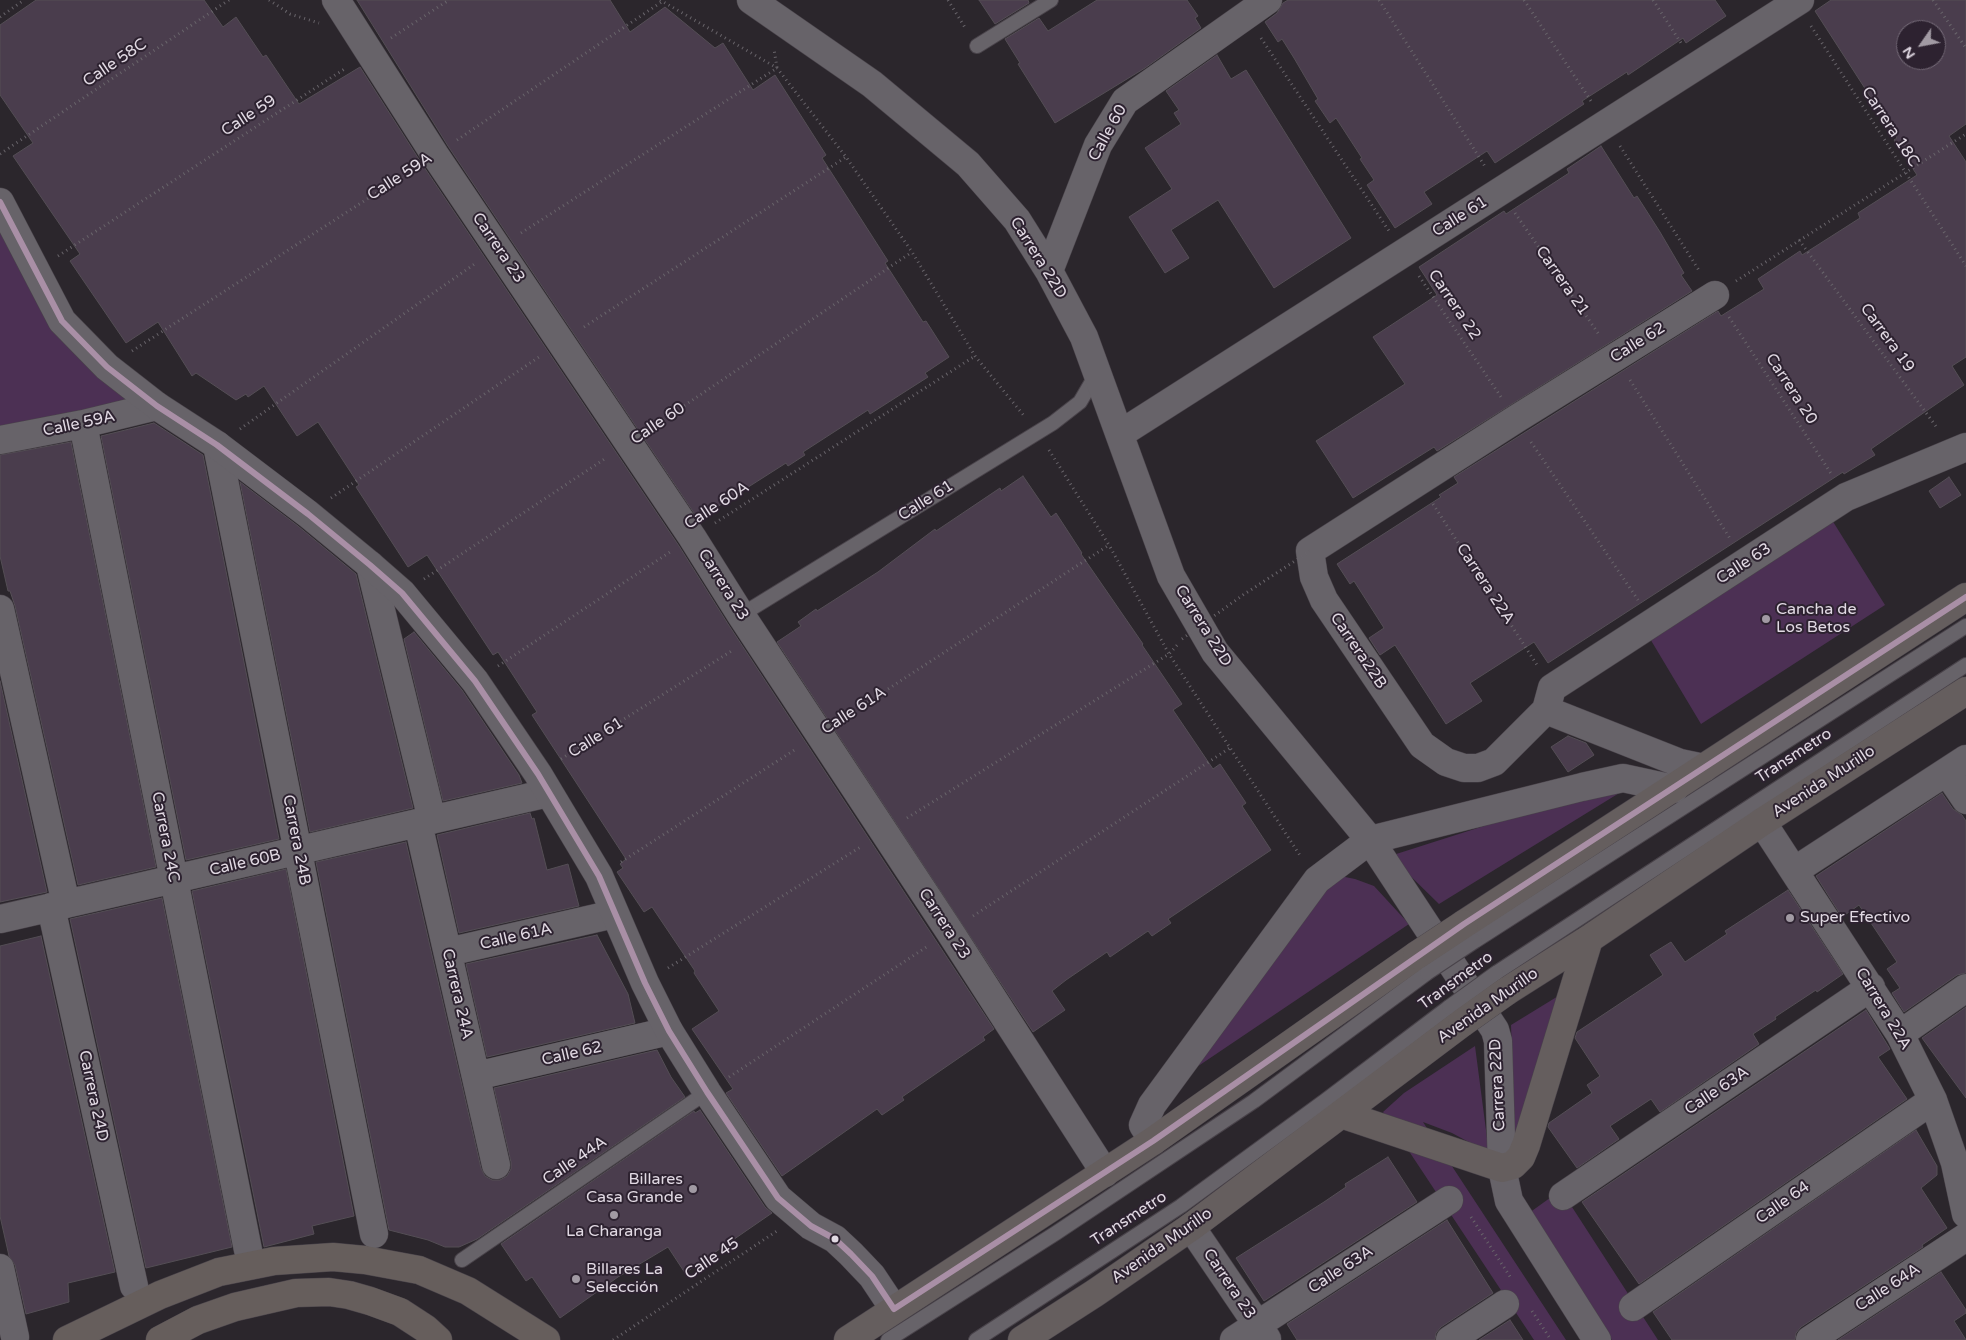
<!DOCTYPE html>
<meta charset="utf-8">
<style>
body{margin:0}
#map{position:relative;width:1966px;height:1340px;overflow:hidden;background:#2b262c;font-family:"Varela Round",sans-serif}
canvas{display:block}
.north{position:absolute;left:1896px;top:20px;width:50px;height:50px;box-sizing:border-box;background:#2d2230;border:1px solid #756b78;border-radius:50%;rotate:237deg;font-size:14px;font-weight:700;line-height:20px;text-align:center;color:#e1d9e3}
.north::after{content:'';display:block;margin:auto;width:18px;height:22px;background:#a19aa3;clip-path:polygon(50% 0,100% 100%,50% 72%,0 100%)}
</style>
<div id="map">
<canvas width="1966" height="1340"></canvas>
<div class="north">N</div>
</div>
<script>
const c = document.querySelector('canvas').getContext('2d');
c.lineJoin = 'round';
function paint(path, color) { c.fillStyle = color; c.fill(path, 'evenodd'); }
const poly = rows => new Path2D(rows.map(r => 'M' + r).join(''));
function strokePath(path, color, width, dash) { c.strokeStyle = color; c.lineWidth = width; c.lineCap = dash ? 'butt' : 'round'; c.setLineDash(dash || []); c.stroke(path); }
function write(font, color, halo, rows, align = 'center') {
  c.font = font + ' "Varela Round",sans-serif'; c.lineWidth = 4; c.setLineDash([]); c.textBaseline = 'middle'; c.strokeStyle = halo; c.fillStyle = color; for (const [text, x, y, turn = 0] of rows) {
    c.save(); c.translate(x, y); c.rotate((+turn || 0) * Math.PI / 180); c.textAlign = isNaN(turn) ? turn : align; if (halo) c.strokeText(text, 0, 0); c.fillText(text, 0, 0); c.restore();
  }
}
paint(poly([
 [0,219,138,403,0,432],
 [1832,520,1885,605,1701,724,1646,632],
 [1629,787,1439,904,1390,856,1584,794],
 [1340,876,1355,879,1374,886,1409,924,1182,1077,1328,884],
 [1568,990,1515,1136,1511,1025],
 [1475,1046,1489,1153,1452,1133,1423,1122,1566,1340,1534,1340,1383,1112,1404,1093],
 [1561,1190,1658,1340,1612,1340,1529,1213]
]), '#4c3054');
const building = poly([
 [36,0,204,0,223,27,236,17,263,57,266,55,299,104,360,67,422,164,679,546,728,624,994,1029,983,1037,985,1040,902,1097,904,1100,882,1115,877,1109,782,1176,726,1093,733,1089,692,1029,719,1011,694,973,695,971,652,907,644,912,617,872,623,868,620,864,626,859,532,715,537,712,498,652,493,655,427,555,408,567,356,487,359,485,318,422,297,436,264,386,248,397,246,394,236,400,196,373,192,376,158,322,126,343,70,261,80,254,13,156,33,143,0,95,0,25,36,0],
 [357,0,610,0,630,32,665,7,715,48,723,43,753,90,775,75,826,155,822,158,888,261,885,263,923,322,926,321,949,357,925,373,928,377,870,414,868,410,803,452,805,455,788,466,786,463,698,519,448,146,357,0],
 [979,0,1028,0,1029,3,995,24,979,0],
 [1097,0,1187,0,1198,16,1195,18,1201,28,1145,68,1055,123,1018,64,1020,63,1005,39,1039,18,1048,31,1097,0],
 [1288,0,1715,0,1726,16,1686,43,1683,38,1628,75,1627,72,1582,101,1584,104,1495,163,1487,151,1424,192,1432,204,1395,228,1367,185,1374,180,1360,159,1362,158,1336,118,1330,123,1315,101,1318,99,1294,58,1282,39,1278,42,1265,22,1277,13,1283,3,1288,0],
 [1831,0,1966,0,1966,124,1949,136,1966,162,1966,357,1952,366,1964,385,1871,449,1875,455,1844,474,1843,472,1548,663,1534,642,1470,683,1482,701,1446,724,1395,645,1380,655,1369,638,1384,628,1354,581,1350,584,1337,564,1441,497,1439,495,1458,483,1454,477,1718,311,1721,316,1764,289,1758,279,1800,251,1802,255,1860,218,1858,213,1917,175,1894,140,1897,138,1815,11,1831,0],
 [1906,30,1936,30,1936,60,1906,60,1906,30],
 [1217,55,1231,79,1246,70,1351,238,1274,288,1218,200,1171,230,1189,258,1165,273,1129,217,1172,189,1145,148,1181,124,1174,113,1179,110,1166,91,1217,55],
 [1601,146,1634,198,1637,196,1660,232,1684,273,1681,275,1692,291,1437,451,1434,447,1353,498,1316,441,1405,384,1373,337,1437,295,1419,267,1504,211,1506,214,1569,173,1567,169,1601,146],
 [154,423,203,455,279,839,186,860,101,436,154,423],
 [71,442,156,867,78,885,15,606,10,591,8,591,0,556,0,455,71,442],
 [1023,476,1051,517,1056,513,1082,553,1081,554,1143,644,1142,645,1182,704,1173,710,1213,769,1220,764,1246,803,1242,806,1271,850,1168,919,1171,923,1152,936,1148,931,1110,957,1107,952,1066,980,1052,991,1065,1010,1033,1032,777,642,801,626,798,622,816,609,817,611,878,572,935,529,936,531,1000,488,1001,491,1023,476],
 [1949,477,1961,495,1940,508,1929,491,1949,477],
 [240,482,298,526,356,574,413,808,310,832,240,482],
 [414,632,462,690,519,775,522,783,443,801,404,639,414,632],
 [0,681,47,892,0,902,0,681],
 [1568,736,1586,743,1594,755,1568,772,1551,747,1568,736],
 [1942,793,1953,809,1962,815,1966,821,1966,973,1957,975,1904,1012,1892,993,1900,988,1887,969,1897,962,1859,905,1842,917,1816,876,1942,793],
 [530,813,532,819,534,818,547,870,568,864,579,906,459,933,437,835,530,813],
 [406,842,481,1168,485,1176,492,1180,500,1180,507,1176,511,1169,511,1162,494,1088,657,1050,671,1077,685,1097,477,1239,459,1247,445,1247,428,1240,389,1230,316,862,406,842],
 [286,869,354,1216,312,1226,314,1234,264,1247,192,891,286,869],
 [1788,890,1843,974,1817,992,1816,990,1775,1017,1776,1019,1753,1034,1759,1044,1660,1112,1651,1099,1610,1126,1619,1139,1577,1168,1548,1127,1549,1123,1592,1093,1587,1085,1600,1076,1575,1038,1577,1032,1663,975,1650,955,1671,942,1685,962,1727,934,1725,931,1788,890],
 [162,898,232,1247,146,1268,70,919,162,898],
 [597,935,628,994,635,1023,487,1057,466,964,597,935],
 [41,936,115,1272,68,1283,69,1302,26,1314,15,1265,9,1256,0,1216,0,946,41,936],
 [1966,1007,1966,1098,1922,1038,1966,1007],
 [1866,1010,1890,1049,1878,1057,1907,1099,1639,1284,1582,1202,1866,1010],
 [700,1110,765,1207,772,1213,685,1273,668,1247,618,1277,560,1318,532,1277,526,1281,501,1244,694,1111,695,1113,700,1110],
 [1916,1130,1937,1166,1937,1175,1921,1188,1947,1228,1922,1245,1923,1247,1801,1327,1796,1333,1795,1340,1672,1340,1653,1312,1916,1130],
 [1388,1157,1417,1202,1264,1301,1236,1258,1324,1202,1346,1187,1345,1184,1388,1157],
 [1447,1220,1493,1293,1441,1327,1436,1333,1435,1340,1297,1340,1287,1324,1447,1220],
 [1941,1272,1966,1310,1966,1313,1954,1321,1966,1340,1838,1340,1941,1272],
 [1510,1320,1523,1340,1479,1340,1510,1320]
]);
paint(building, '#4a3d4d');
strokePath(building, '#544e55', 1);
const service = poly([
 [977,46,1051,0],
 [741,615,1053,423,1080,402,1097,373],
 [1475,941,1966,626],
 [1496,973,1966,665],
 [462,1260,707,1092],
 [888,1340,1056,1233,1254,1101,1427,973],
 [976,1340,1181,1206,1326,1100,1449,1007]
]);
const minor = poly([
 [336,0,435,155,692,537,741,615,950,932,1105,1173],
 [751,0,872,84,968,164,1017,220,1049,271,1084,337,1171,576,1215,652,1370,840,1495,1030,1498,1041,1502,1168,1509,1201,1597,1340],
 [1049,271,1098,145,1125,101,1268,0],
 [83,424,248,1250],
 [1120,434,1800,0],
 [0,440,83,424,157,406],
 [217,445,374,1234],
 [370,565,432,820],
 [0,609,66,904],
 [1546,710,1552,688,1846,497,1966,447],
 [1704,768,1680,763,1546,710,1494,762,1478,768,1464,768,1446,762,1422,745,1324,600,1314,577,1310,551,1516,419,1715,295],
 [1947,772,1966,800],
 [1762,822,1900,1034,1933,1100,1955,1163,1966,1214],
 [418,823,496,1165],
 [1794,871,1966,759],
 [51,907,134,1286],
 [0,919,548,793],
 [448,952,614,914],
 [1900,1034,1966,988],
 [476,1076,669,1031],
 [1153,1141,1143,1125,1152,1105,1317,880,1370,840,1582,787,1623,778,1674,789],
 [1563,1196,1871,987],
 [1191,1227,1267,1339],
 [0,1268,15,1337],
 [1633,1307,1933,1100],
 [1234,1340,1449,1200],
 [1450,1340,1505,1304],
 [1810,1340,1966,1237]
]);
const tertiary = poly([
 [0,202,62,321,107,367,157,406,217,445,308,514,370,565,402,593,475,681,538,774,599,876,645,983,669,1031,707,1092,778,1198,811,1226,835,1239,851,1254,872,1276,894,1309]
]);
const primary = poly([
 [1464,924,1966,597],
 [1507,991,1589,939,1762,822,1966,691],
 [1341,1114,1502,1168,1513,1165,1521,1157,1526,1145,1589,939],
 [848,1340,1153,1141,1417,955],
 [1022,1340,1095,1293,1191,1227,1462,1023]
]);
const trunk = poly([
 [67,1340,160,1295,219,1272,274,1261,333,1257,365,1260,419,1270,468,1291,546,1340],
 [160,1340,198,1320,235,1307,296,1293,329,1292,349,1295,370,1301,400,1312,426,1329,438,1340]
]);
strokePath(service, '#49434a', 16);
strokePath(minor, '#49434a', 29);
strokePath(tertiary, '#49434a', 29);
strokePath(primary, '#49434a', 29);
strokePath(trunk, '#49434a', 29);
strokePath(poly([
 [269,0,290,14,319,23],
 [660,0,777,68,846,157,912,252,975,356,1025,417],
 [948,0,966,29],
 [1379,0,1486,168],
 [1524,0,1591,101],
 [1653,0,1681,43],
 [1933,0,1966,48],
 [0,17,24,0],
 [1811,26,1966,266],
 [391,38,449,0],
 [1261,38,1389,231],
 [457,140,663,1],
 [1620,146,1700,272],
 [0,154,229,0],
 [1515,213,1600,336],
 [521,233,777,68,774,49],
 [1799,240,1938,429],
 [58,256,346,68],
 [1419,276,1501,397],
 [1736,281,1966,134],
 [1729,317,1832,475],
 [584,327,846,157],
 [132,351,412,170],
 [1630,380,1731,540],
 [651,428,912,252],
 [240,429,476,263],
 [1531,442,1638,600],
 [1049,450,1109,545,1169,654,1301,857],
 [331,498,539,357],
 [1433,504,1537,665],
 [715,523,975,356],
 [424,579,606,458],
 [498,666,670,552],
 [842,719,1109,545],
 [561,759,733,650],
 [907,818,1169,654,1179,643],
 [621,862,796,749],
 [973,916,1230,748],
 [668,968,862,846],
 [729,1077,928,946],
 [1471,1217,1511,1278],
 [1532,1311,1551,1340],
 [613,1340,777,1231]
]), '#69656b', 3, [1, 4]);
strokePath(service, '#676369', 14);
strokePath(minor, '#676369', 28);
strokePath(tertiary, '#676369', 28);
strokePath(primary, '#655e5e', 28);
strokePath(trunk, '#665e5c', 28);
const serviceBridge = poly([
 [1427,973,1475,941],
 [1449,1007,1496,973]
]);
const primaryBridge = poly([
 [1417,955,1464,924],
 [1462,1023,1507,991]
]);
strokePath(serviceBridge, '#49434a', 16, []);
strokePath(primaryBridge, '#49434a', 29, []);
strokePath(poly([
 [1182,639,1243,595,1310,551]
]), '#69656b', 3, [1, 4]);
strokePath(serviceBridge, '#676369', 14);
strokePath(primaryBridge, '#655e5e', 28);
strokePath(poly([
 [0,202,62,321,107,367,157,406,217,445,308,514,370,565,402,593,475,681,538,774,599,876,645,983,669,1031,707,1092,778,1198,811,1226,835,1239,851,1254,872,1276,894,1309,1153,1141,1464,924,1966,597]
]), '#a98fa6', 6);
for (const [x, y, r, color] of [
 [1766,619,5,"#a19aa3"],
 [1790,918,5,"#a19aa3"],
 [693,1189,5,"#a19aa3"],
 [614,1215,5,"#a19aa3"],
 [835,1239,4.5,"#e1d9e3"],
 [576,1279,5,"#a19aa3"]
]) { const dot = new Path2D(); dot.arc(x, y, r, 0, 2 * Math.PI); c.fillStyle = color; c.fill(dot); strokePath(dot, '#2d2230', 2); }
write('16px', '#e1d9e3', '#2d2230', [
 ["Calle 58C",115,63,-34],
 ["Calle 59",249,116,-33],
 ["Carrera 18C",1890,127,57],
 ["Calle 60",1108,133,-61],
 ["Calle 59A",400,177,-33],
 ["Calle 61",1460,217,-32],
 ["Carrera 23",498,248,56],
 ["Carrera 22D",1038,258,58],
 ["Carrera 21",1562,281,55],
 ["Carrera 22",1454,305,56],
 ["Carrera 19",1887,338,54],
 ["Calle 62",1638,343,-32],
 ["Carrera 20",1791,389,57],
 ["Calle 59A",79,424,-12],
 ["Calle 60",658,424,-34],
 ["Calle 61",926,501,-32],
 ["Calle 60A",717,506,-33],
 ["Calle 63",1744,564,-33],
 ["Carrera 22A",1485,584,57],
 ["Carrera 23",723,585,58],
 ["Carrera 22D",1203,626,58],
 ["Carrera22B",1358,651,56],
 ["Calle 61A",854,711,-33],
 ["Calle 61",596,738,-32],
 ["Transmetro",1794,756,-33],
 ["Avenida Murillo",1824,782,-33],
 ["Carrera 24C",165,837,79],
 ["Carrera 24B",296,840,79],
 ["Calle 60B",245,863,-13],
 ["Carrera 23",944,924,57],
 ["Calle 61A",516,937,-13],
 ["Transmetro",1456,981,-36],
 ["Carrera 24A",457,994,77],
 ["Avenida Murillo",1488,1006,-35],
 ["Carrera 22A",1883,1009,59],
 ["Calle 62",572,1054,-13],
 ["Carrera 22D",1498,1085,-93],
 ["Calle 63A",1717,1091,-34],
 ["Carrera 24D",93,1096,78],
 ["Calle 44A",575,1161,-34],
 ["Calle 64",1783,1203,-35],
 ["Transmetro",1129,1219,-33],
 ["Avenida Murillo",1162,1246,-35],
 ["Calle 45",712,1259,-34],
 ["Calle 63A",1341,1270,-33],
 ["Carrera 23",1229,1284,56],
 ["Calle 64A",1888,1288,-33]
]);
write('16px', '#e1d9e3', '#2d2230', [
 ["Cancha de",1776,610],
 ["Los Betos",1776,628],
 ["Super Efectivo",1800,918],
 ["Billares",683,1180,"right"],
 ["Casa Grande",683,1198,"right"],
 ["La Charanga",614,1232,"center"],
 ["Billares La",586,1270],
 ["Selección",586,1288]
], 'left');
</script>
